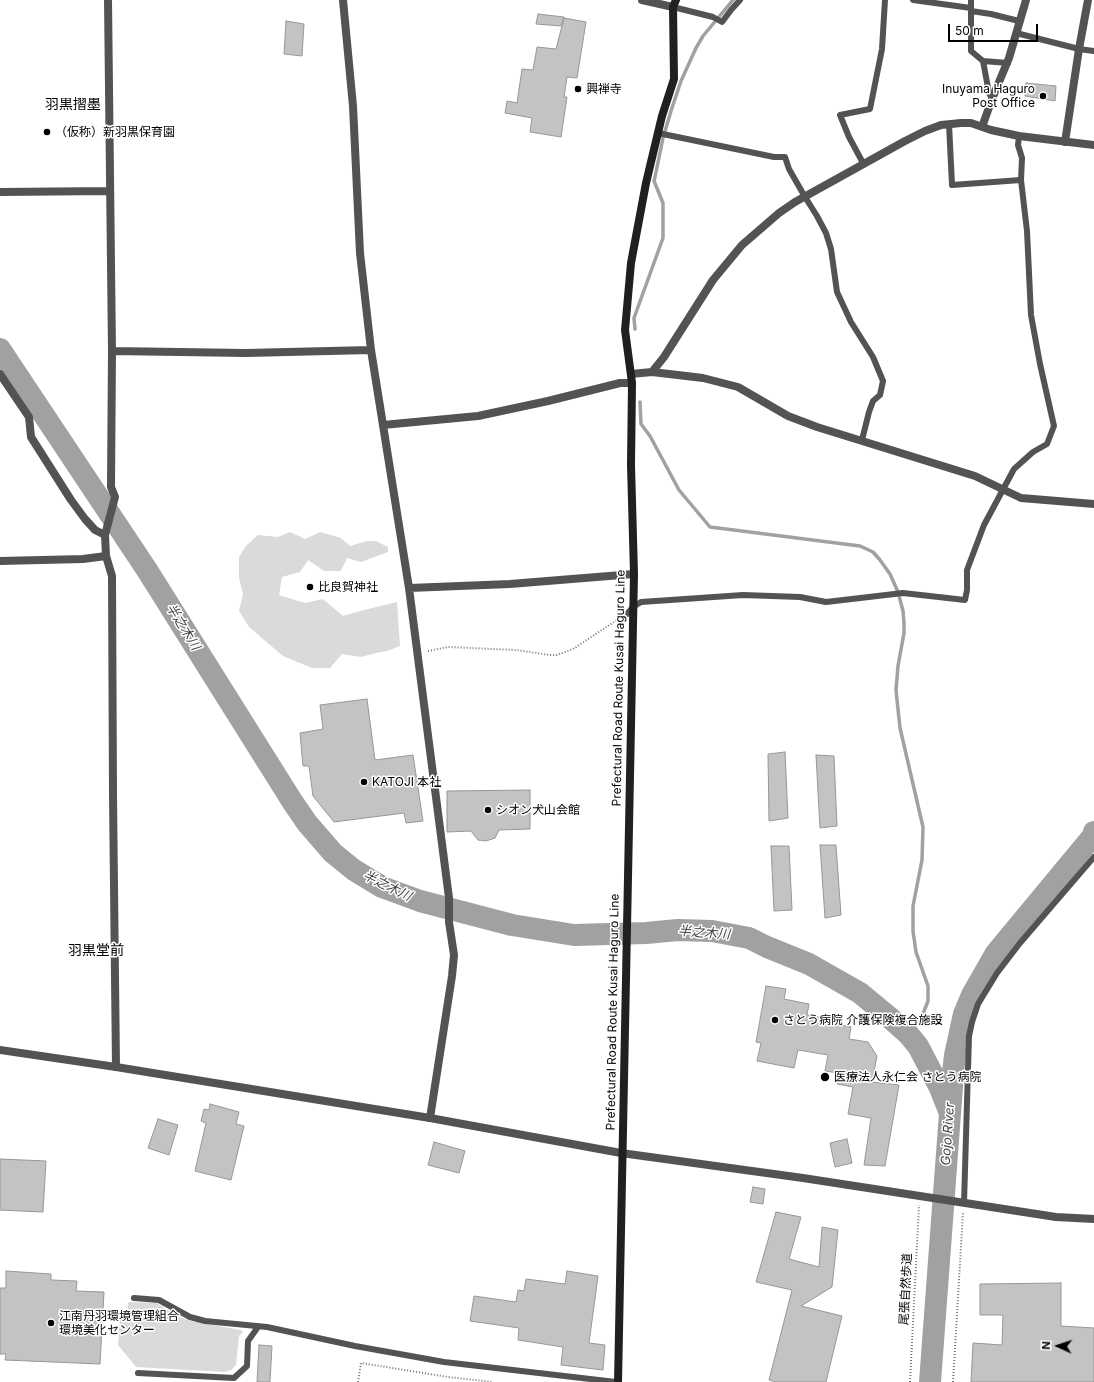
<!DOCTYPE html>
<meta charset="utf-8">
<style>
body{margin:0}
#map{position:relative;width:1094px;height:1382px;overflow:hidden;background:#fff;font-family:Inter,sans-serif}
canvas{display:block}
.north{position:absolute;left:1038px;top:1326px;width:40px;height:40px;-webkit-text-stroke:3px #fff;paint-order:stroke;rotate:273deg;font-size:11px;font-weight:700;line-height:16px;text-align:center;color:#000}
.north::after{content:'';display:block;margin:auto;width:14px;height:18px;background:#000;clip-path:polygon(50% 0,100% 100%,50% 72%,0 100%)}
.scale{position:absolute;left:948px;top:24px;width:90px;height:18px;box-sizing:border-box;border:2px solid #000;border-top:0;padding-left:5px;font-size:12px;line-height:14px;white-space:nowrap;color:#000;-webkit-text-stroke:3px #fff;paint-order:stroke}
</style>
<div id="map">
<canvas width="1094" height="1382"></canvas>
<div class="north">N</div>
<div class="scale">50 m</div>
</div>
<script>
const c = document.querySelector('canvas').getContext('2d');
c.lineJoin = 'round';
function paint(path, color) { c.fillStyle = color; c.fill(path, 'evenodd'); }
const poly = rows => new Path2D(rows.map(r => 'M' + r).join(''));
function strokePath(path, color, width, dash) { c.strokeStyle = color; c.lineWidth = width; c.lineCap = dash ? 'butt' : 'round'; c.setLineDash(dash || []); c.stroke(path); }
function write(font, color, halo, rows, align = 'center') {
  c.font = font + ' Inter,"Noto Sans JP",sans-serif'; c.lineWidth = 3; c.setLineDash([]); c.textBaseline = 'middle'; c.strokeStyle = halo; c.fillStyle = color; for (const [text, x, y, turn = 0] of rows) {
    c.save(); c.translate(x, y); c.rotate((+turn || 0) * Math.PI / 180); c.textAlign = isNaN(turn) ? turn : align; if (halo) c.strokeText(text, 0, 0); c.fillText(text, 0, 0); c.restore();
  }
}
paint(poly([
 [290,532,305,539,320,532,341,538,350,546,367,541,376,541,388,547,388,552,361,562,347,558,341,571,324,571,308,560,300,572,282,577,279,595,305,603,323,599,343,616,364,610,397,602,400,646,387,651,376,653,361,657,342,654,330,668,312,668,283,656,249,627,239,611,243,594,239,578,239,557,246,546,258,535,278,537],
 [129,1302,157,1303,177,1316,191,1321,241,1330,243,1332,239,1336,236,1365,231,1370,225,1372,136,1367,118,1345,120,1318,127,1318,128,1303]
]), '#dadada');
strokePath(poly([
 [635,329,634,318,663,238,663,203,654,181,655,177,663,138,671,111,681,81,696,48,703,36,733,0],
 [640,402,641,424,650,436,679,490,710,527,860,546,873,552,880,560,890,574,898,592,903,611,904,623,904,633,898,666,896,690,900,728,923,827,922,860,913,906,913,931,916,952,928,986,928,1001,921,1019,908,1034]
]), '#a1a1a1', 3.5);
strokePath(poly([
 [0,349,147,570,292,801,307,823,333,853,354,870,382,887,420,901,512,925,574,935,646,933,678,930,712,931,749,938,767,947,809,964,860,993,889,1017,908,1034,918,1046,940,1088,949,1111],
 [930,1382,953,1073,955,1055,964,1014,972,995,996,953,1093,836,1094,832]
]), '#a1a1a1', 22);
const building = poly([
 [538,14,564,17,561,26,536,24,538,14],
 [564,18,586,22,577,78,567,77,564,97,567,97,561,137,530,132,532,118,505,113,507,101,517,103,522,69,533,70,537,47,556,49,564,18],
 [286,21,304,24,302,56,284,54,286,21],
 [1026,83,1056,86,1055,101,1025,96,1026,83],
 [367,699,375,760,413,755,423,821,406,823,404,813,334,822,313,796,309,766,303,766,300,733,323,729,320,705,367,699],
 [785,752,788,818,769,821,768,754,785,752],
 [816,755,834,756,837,826,820,828,816,755],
 [530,790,530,829,499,830,495,838,486,841,478,840,471,831,447,832,447,791,530,790],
 [820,845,836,845,841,915,825,918,820,845],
 [771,846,789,846,792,910,774,911,771,846],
 [766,986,786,989,784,999,809,1004,807,1015,821,1017,820,1021,851,1027,849,1039,868,1042,877,1056,872,1082,899,1085,885,1166,864,1165,871,1118,848,1114,853,1087,837,1084,838,1073,825,1071,828,1055,798,1050,794,1068,757,1061,761,1043,756,1042,766,986],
 [210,1104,239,1112,236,1124,244,1126,231,1180,195,1171,206,1123,201,1121,204,1109,209,1110,210,1104],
 [158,1119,178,1125,169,1155,148,1148,158,1119],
 [847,1139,852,1163,835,1167,830,1143,847,1139],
 [434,1142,465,1151,459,1173,428,1165,434,1142],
 [0,1159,46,1161,43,1212,0,1210,0,1159],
 [753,1187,765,1189,763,1204,750,1202,753,1187],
 [776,1212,801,1217,789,1259,819,1267,822,1227,838,1230,832,1287,801,1306,842,1316,826,1382,776,1382,769,1380,792,1290,756,1282,776,1212],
 [6,1271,51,1274,51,1280,77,1281,76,1291,104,1292,100,1364,5,1360,6,1354,0,1354,0,1288,6,1288,6,1271],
 [567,1271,598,1276,589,1343,605,1345,603,1370,561,1365,563,1347,518,1340,519,1328,470,1321,474,1296,516,1302,518,1290,524,1291,526,1279,565,1284,567,1271],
 [1061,1283,1061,1326,1094,1328,1094,1382,971,1382,973,1343,1002,1345,1003,1315,980,1315,980,1284,1061,1283],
 [259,1345,272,1346,270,1382,257,1382,259,1345]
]);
paint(building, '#c3c3c3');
strokePath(building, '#979797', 1);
strokePath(poly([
 [428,651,448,647,516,650,550,655,557,655,573,649,620,618],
 [358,1382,361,1363,448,1377,493,1382],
 [910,1382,919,1205],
 [953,1382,963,1212]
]), '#757575', 2, [1, 2]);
strokePath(poly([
 [913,0,971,8],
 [971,0,971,51,983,61,989,93,992,99],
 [673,7,713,17,722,22,731,10,740,0],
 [971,11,991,14,1019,21],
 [1016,33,1079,49,1094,51],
 [983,61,1008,63],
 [949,124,952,185,1021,180],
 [658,133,774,157,785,157,789,169,805,197,817,216,826,233,831,249,837,292,851,322,873,357,883,381,880,395,873,401,869,412,862,440],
 [863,163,849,137,840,115,870,109,882,49,885,0],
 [627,614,633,607,641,602,743,595,800,597,826,602,903,593,965,600,967,590,967,570,984,525,1014,469,1033,452,1047,444,1054,426,1040,364,1031,315,1027,231,1021,180,1022,158,1018,145,1019,136],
 [964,1203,969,1036,972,1022,978,1004,997,973,1020,943,1094,857],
 [134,1298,159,1300,190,1317,205,1321,267,1327,355,1346,444,1362,616,1382],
 [138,1373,234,1378,247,1366,248,1341,258,1327]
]), '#535353', 6);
strokePath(poly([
 [108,0,112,351,111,487,115,497,105,535,106,556,112,576,113,795,116,1067],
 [343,0,353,106,360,253,371,350,409,588,449,898,449,922,454,955,452,976,430,1118],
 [642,0,673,7],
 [982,127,992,99,1009,58,1026,0],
 [1065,142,1079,49,1088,0],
 [0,192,110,191],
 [112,351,246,353,371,350],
 [652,372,664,357,713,280,742,245,779,213,795,202,905,141,925,131,941,125,961,123,971,123,991,130,1019,136,1094,145],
 [0,374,29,417,31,437,71,500,85,519,95,530,105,535],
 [631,374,652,372,703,378,738,387,788,416,817,427,975,476,1021,498,1094,504],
 [383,425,478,416,548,401,620,383,632,383],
 [0,561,83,559,106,556],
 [409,588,510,584,634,574]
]), '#535353', 8);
strokePath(poly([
 [0,1050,116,1067,430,1118,621,1153,803,1178,1056,1217,1094,1219]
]), '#535353', 8);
strokePath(poly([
 [618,1382,634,574,631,465,632,383,625,330,631,263,646,183,662,116,674,79,673,7,676,0]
]), '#202020', 8);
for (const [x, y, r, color] of [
 [578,89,4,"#000"],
 [1043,96,4,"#000"],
 [47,132,4,"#000"],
 [310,587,4,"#000"],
 [364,782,4,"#000"],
 [488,810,4,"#000"],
 [775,1020,4,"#000"],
 [825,1077,5,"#000"],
 [51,1323,4,"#000"]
]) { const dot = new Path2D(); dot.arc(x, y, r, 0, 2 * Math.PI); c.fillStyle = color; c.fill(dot); strokePath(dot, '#fff', 1.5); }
write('12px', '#000', '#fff', [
 ["興禅寺",586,89],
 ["Inuyama Haguro",1035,89,"right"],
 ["Post Office",1035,103,"right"],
 ["（仮称）新羽黒保育園",55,132],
 ["比良賀神社",318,587],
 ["KATOJI 本社",372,782],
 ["シオン犬山会館",496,810],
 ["さとう病院 介護保険複合施設",783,1020],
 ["医療法人永仁会 さとう病院",834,1077],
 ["江南丹羽環境管理組合",59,1316],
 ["環境美化センター",59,1330]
], 'left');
write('12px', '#000', '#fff', [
 ["Prefectural Road Route Kusai Haguro Line",619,688,-89],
 ["Prefectural Road Route Kusai Haguro Line",613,1012,-89],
 ["尾張自然歩道",906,1289,-87]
]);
write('italic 13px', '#424242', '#fff', [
 ["半之木川",183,627,58],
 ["半之木川",387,886,26],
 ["半之木川",704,933,4],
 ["Gojo River",948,1134,-86]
]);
write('14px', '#000', '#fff', [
 ["羽黒摺墨",73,105],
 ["羽黒堂前",96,951]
]);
</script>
